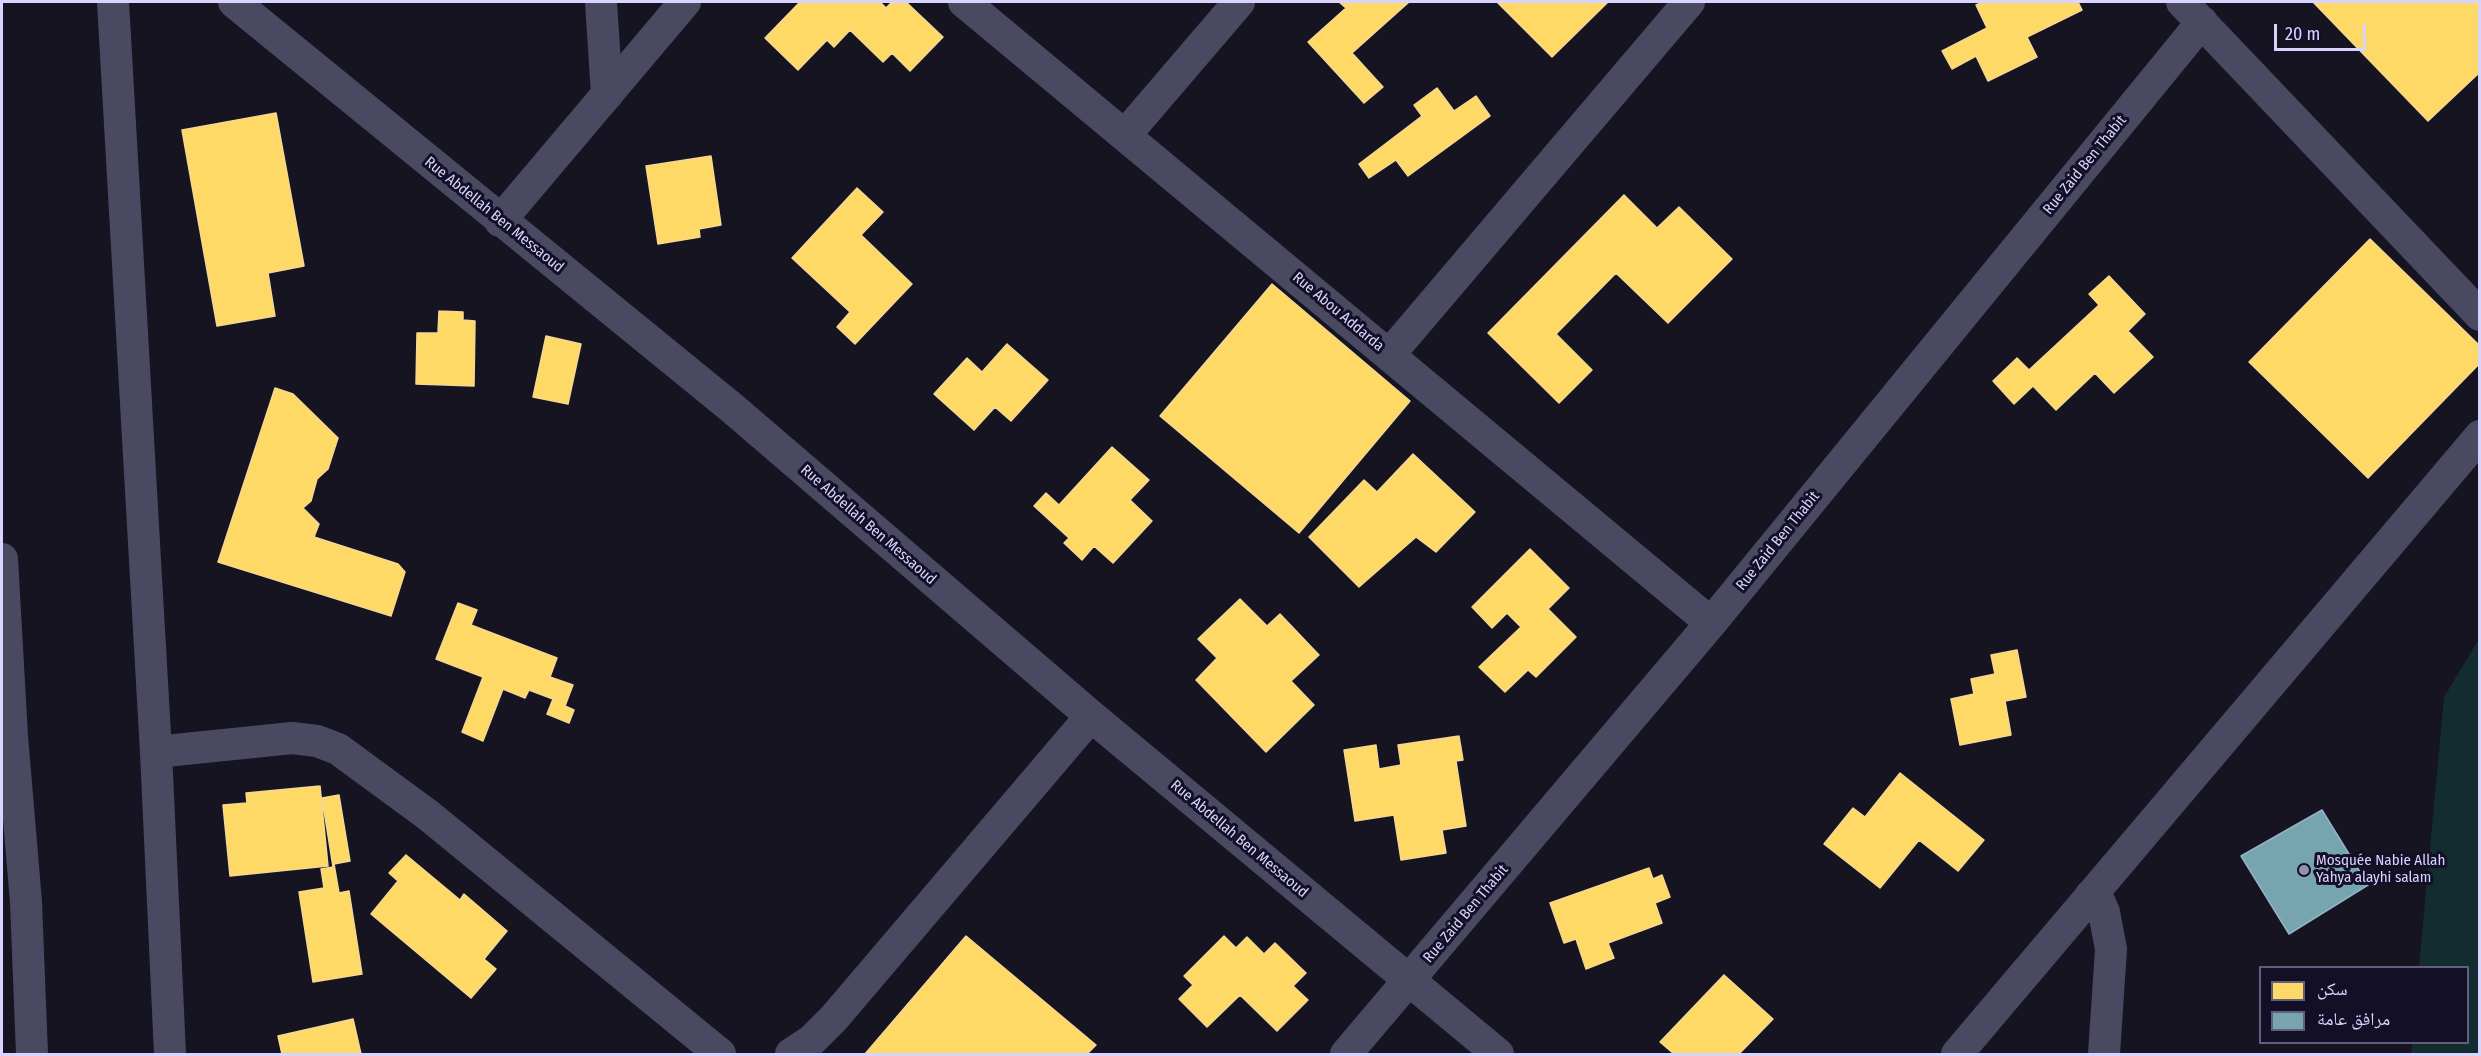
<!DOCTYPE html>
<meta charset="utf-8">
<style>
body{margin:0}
#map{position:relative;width:2481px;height:1056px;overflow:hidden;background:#161421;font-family:"Fira Sans Condensed","Noto Naskh Arabic",sans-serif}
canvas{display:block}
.frame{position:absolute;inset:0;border:3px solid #d9d4ff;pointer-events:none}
.legend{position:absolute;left:2259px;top:966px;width:210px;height:78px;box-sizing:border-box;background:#130f26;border:2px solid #625e7d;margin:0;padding:8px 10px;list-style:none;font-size:18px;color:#d9d4ff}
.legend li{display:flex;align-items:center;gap:12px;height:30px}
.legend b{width:30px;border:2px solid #625e7d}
.scale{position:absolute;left:2274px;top:24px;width:92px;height:27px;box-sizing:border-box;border:3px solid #d9d4ff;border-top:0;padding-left:8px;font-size:18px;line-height:21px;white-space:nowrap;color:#d9d4ff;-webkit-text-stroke:4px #130f26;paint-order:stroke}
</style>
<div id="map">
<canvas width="2481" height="1056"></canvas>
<div class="frame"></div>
<ul class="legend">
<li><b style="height:16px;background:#ffd966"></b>سكن</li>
<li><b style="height:16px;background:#76a5af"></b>مرافق عامة</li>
</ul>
<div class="scale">20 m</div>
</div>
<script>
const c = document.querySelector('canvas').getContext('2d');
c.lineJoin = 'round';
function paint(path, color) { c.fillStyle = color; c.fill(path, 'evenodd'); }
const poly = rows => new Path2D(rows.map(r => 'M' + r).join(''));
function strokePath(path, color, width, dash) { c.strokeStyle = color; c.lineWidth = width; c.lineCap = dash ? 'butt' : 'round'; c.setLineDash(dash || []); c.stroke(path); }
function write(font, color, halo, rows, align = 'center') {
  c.font = font + ' "Fira Sans Condensed",sans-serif'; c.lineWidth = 6; c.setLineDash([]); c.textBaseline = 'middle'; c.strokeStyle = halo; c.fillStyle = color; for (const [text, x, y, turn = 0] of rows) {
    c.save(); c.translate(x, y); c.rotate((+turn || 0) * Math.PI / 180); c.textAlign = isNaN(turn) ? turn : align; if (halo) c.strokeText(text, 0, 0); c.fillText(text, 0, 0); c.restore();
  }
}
paint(poly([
 [2479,639,2479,1054,2411,1054,2412,1043,2468,1042,2468,968,2419,967,2444,697]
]), '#132c2d');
const homes = poly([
 [800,2,880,2,886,8,892,2,906,2,943,37,910,71,892,53,883,62,850,30,834,47,827,40,798,70,765,38,800,2],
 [1339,2,1409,2,1352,53,1383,87,1364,103,1308,42,1346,8,1339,2],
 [1497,2,1608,2,1552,57,1497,2],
 [1983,2,2078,2,2082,10,2027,37,2037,57,1988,81,1976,56,1952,69,1942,51,1987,28,1976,5,1983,2],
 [2313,2,2480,2,2480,72,2428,121,2313,2],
 [1437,88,1454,111,1476,96,1490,116,1408,176,1396,160,1369,178,1359,164,1422,116,1414,105,1437,88],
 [276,113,304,266,268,273,275,316,217,326,182,130,276,113],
 [711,156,721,225,699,229,700,237,658,244,646,166,711,156],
 [857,188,883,212,861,235,912,284,855,344,837,327,850,312,792,258,857,188],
 [1624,195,1657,228,1679,207,1732,259,1668,323,1616,273,1556,334,1592,370,1559,403,1488,333,1624,195],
 [2370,239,2480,346,2480,363,2368,478,2249,362,2370,239],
 [2109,276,2145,314,2128,331,2153,357,2114,393,2095,373,2056,410,2033,386,2014,404,1993,381,2017,358,2029,370,2099,305,2089,294,2109,276],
 [1272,284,1410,401,1299,533,1160,416,1272,284],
 [439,311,463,312,463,320,475,321,474,386,416,384,417,333,438,333,439,311],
 [546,336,581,344,568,404,533,397,546,336],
 [1007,344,1048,380,1011,421,995,407,974,430,934,394,967,358,982,372,1007,344],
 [275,388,293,394,338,438,328,469,317,479,311,501,303,508,319,524,314,537,398,564,405,572,391,616,218,562,275,388],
 [1112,447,1149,480,1130,500,1152,521,1113,563,1094,546,1082,560,1064,543,1069,538,1034,506,1046,493,1059,505,1112,447],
 [1413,454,1475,512,1436,552,1416,537,1359,587,1309,537,1364,480,1377,492,1413,454],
 [1530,549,1569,588,1548,609,1576,637,1536,677,1528,670,1505,692,1479,667,1521,627,1507,613,1492,628,1472,607,1530,549],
 [1240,599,1267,626,1280,614,1319,655,1291,681,1314,705,1266,752,1196,680,1217,658,1198,639,1240,599],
 [458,603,477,610,471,625,557,658,550,677,573,685,565,706,574,710,569,723,547,714,553,699,529,690,525,698,503,689,483,741,462,732,483,677,436,659,458,603],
 [2017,650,2026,697,2005,701,2011,735,1960,745,1951,699,1974,694,1971,679,1995,674,1991,655,2017,650],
 [1459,736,1463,760,1456,761,1466,826,1442,830,1446,853,1401,860,1394,815,1355,821,1344,750,1376,745,1379,769,1401,765,1398,745,1459,736],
 [1900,773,1984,840,1958,871,1919,840,1880,888,1824,844,1853,808,1865,817,1900,773],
 [320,786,328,866,230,876,223,805,247,803,246,793,320,786],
 [339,795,350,861,334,864,339,893,349,891,362,974,313,982,299,892,324,888,321,869,333,867,322,798,339,795],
 [406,855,460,900,464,894,507,931,484,959,496,969,471,998,371,914,398,881,389,873,406,855],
 [1649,868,1653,879,1662,875,1670,897,1655,903,1662,923,1608,943,1614,958,1586,969,1576,939,1564,943,1550,903,1649,868],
 [966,936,1096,1045,1087,1054,865,1054,966,936],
 [1224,936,1236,948,1247,937,1264,954,1275,943,1306,973,1293,986,1308,1000,1277,1031,1240,995,1207,1027,1179,999,1193,985,1184,976,1224,936],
 [1724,975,1773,1019,1739,1054,1674,1054,1660,1042,1724,975],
 [353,1019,361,1054,282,1054,278,1036,353,1019]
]);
paint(homes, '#ffd966');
strokePath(homes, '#f4d894', 1.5);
const public = poly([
 [2322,810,2368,885,2289,934,2241,856,2322,810]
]);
paint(public, '#76a5af');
strokePath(public, '#94b3c7', 1.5);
strokePath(poly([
 [113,2,156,752,170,1054],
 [234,2,732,408,1091,716,1498,1054],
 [601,2,607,95],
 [964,2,1711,623],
 [2182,2,2480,315],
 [1126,134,1239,2],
 [500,221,685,2],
 [1389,355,1689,2],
 [2,559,12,736,26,902,32,1054],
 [156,752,292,738,317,741,338,749,428,815,720,1054],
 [2091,895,2100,903,2104,912,2111,949,2104,1054],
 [791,1054,811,1041,834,1018,1091,716],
 [1346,1054,1711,623,2202,22],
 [1957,1054,2480,436]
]), '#4a4962', 32);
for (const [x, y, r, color] of [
 [2304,870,6,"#9591b1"]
]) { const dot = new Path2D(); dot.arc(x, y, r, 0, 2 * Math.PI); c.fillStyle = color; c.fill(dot); strokePath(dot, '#130f26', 2); }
write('15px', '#d9d4ff', '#130f26', [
 ["Rue Zaid Ben Thabit",2085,165,-51],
 ["Rue Abdellah Ben Messaoud",494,215,39],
 ["Rue Abou Addarda",1338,312,40],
 ["Rue Abdellah Ben Messaoud",868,525,41],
 ["Rue Zaid Ben Thabit",1778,541,-51],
 ["Rue Abdellah Ben Messaoud",1239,839,40],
 ["Rue Zaid Ben Thabit",1466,914,-50]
]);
write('15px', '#d9d4ff', '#130f26', [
 ["Mosquée Nabie Allah",2316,861],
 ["Yahya alayhi salam",2316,878]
], 'left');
</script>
